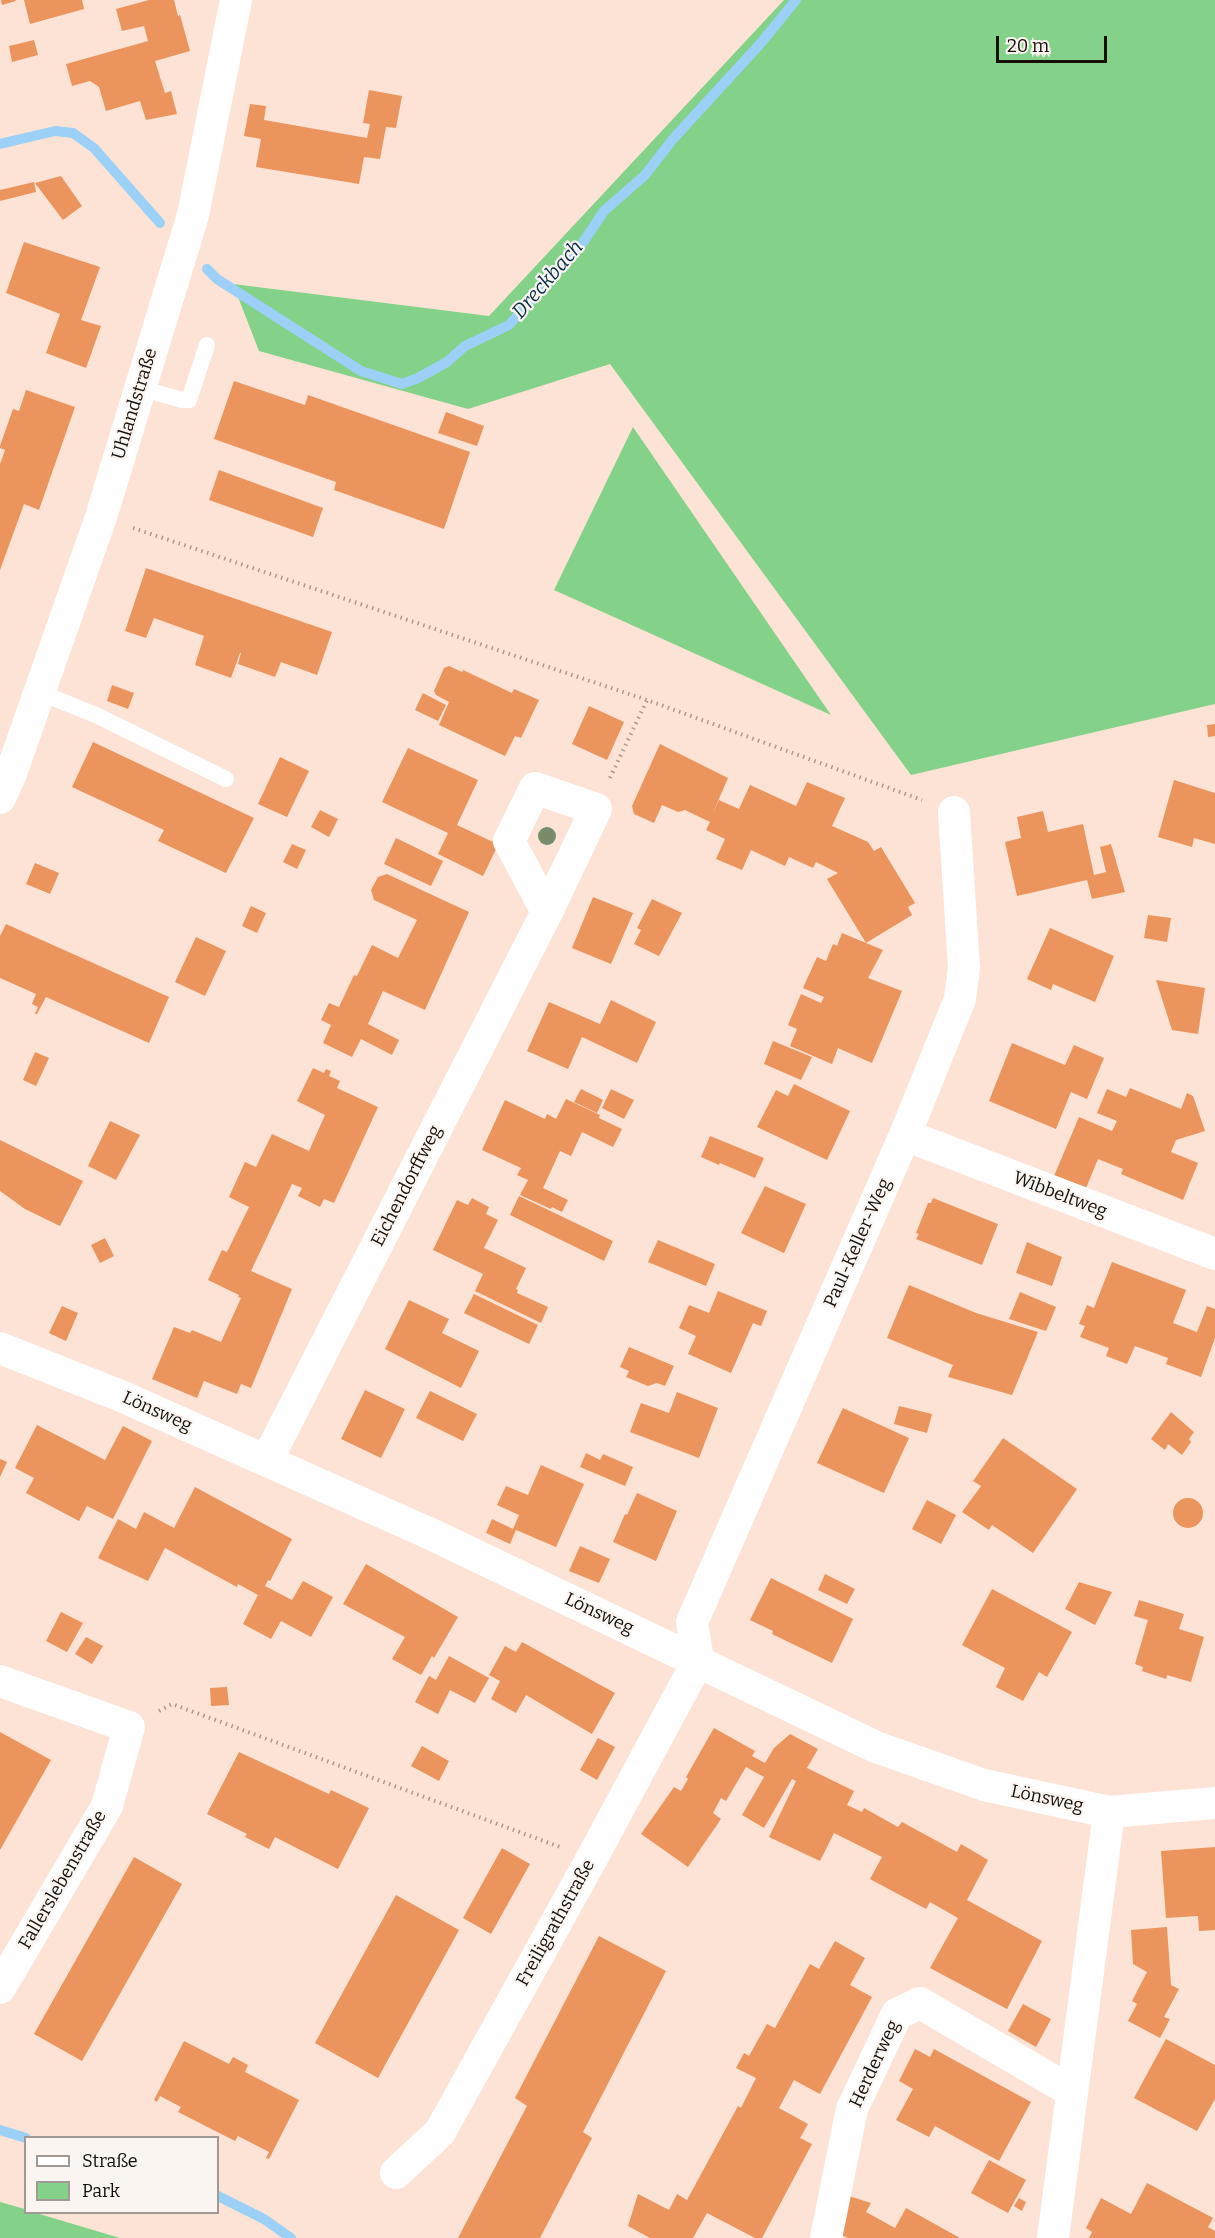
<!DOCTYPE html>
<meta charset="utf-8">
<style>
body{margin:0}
#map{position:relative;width:1215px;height:2238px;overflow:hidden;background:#fce3d5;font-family:Bitter,serif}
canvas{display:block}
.legend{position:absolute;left:24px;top:2136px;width:195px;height:78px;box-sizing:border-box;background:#fbf5f1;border:2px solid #a19994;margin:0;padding:8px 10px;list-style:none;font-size:18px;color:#190f09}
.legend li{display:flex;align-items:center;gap:12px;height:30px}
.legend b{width:30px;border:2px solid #a19994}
.scale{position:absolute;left:996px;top:36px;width:111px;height:27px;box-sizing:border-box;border:3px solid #190f09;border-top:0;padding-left:8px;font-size:18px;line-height:21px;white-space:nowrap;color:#190f09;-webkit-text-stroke:4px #fbf5f1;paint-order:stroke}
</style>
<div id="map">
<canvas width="1215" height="2238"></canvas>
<ul class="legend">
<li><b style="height:8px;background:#fff"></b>Straße</li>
<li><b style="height:16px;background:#84d189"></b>Park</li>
</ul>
<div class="scale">20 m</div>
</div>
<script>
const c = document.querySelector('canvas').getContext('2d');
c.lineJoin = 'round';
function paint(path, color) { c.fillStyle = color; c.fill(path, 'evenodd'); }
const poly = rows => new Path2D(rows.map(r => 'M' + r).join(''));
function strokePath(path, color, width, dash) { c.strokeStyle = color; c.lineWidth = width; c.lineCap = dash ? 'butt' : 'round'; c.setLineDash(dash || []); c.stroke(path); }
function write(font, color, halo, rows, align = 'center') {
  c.font = font + ' Bitter,serif'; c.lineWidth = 4.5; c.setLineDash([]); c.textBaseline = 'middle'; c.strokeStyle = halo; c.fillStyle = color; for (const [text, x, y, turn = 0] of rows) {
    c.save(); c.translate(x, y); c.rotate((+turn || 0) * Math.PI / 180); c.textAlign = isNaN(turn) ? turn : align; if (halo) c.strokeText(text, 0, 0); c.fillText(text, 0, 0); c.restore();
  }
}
paint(poly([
 [784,0,1215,0,1215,704,911,775,610,364,468,409,259,351,233,284,489,316],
 [633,427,831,715,554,590],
 [0,2202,25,2209,26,2212,36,2213,120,2238,0,2238]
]), '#84d189');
strokePath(poly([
 [0,144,55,131,73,133,94,148,160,223],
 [207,269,217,279,361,371,402,384,418,378,447,362,465,346,509,325,582,244,604,211,645,175,673,139,760,44,796,0],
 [0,2130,26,2138],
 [218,2196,264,2219,291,2238]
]), '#9cd0f7', 10);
paint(poly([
 [1,0,15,0,16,1,2,5],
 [24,0,82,0,84,9,30,24],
 [149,0,174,0,178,16,180,15,190,51,155,61,165,93,171,91,177,114,146,120,140,101,106,111,99,87,90,81,72,86,66,64,148,41,144,26,122,31,116,9],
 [34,40,38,55,12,62,9,46],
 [369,90,402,96,396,128,386,127,380,159,364,157,359,184,256,167,261,139,244,136,250,104,266,106,264,120,367,138,370,124,363,123],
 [61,176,82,206,63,220,35,183],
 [34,182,36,192,0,201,0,190],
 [24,242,100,267,81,320,101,326,86,368,46,353,60,314,6,293],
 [234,381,305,405,308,395,470,452,444,529,334,490,336,482,214,439],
 [26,390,75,407,39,510,24,504,0,570,0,464,5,450,0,448,0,446,13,409,19,411],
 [446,412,484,426,477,446,438,433],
 [219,470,323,508,313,537,209,500],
 [146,568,332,632,317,675,281,662,275,677,238,664,241,653,240,653,231,678,195,665,204,636,154,618,146,638,125,631],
 [449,666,462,672,463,670,512,693,514,689,539,700,521,738,515,736,505,756,439,725,449,702,436,695,434,691,444,668],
 [112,685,134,693,128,709,107,701],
 [423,693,446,705,438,721,415,710],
 [589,706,624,722,607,760,572,744],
 [1215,724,1215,736,1208,737,1207,725],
 [93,742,254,818,226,873,158,841,164,830,72,787],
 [660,744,728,778,712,815,719,800,739,809,750,785,796,806,807,782,845,798,832,826,868,842,874,851,881,847,915,903,908,907,912,915,866,943,883,950,868,978,902,991,872,1063,838,1048,832,1064,790,1046,797,1029,788,1025,801,994,821,1003,824,997,803,988,817,957,826,961,833,944,837,946,842,933,866,943,827,879,838,873,816,862,813,868,789,857,785,866,751,850,742,870,716,859,725,839,706,830,710,822,685,810,678,812,662,805,654,823,634,814,632,806],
 [408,748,478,780,457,825,493,842,496,849,483,876,438,854,448,833,382,802],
 [280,757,309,771,287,817,258,804],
 [1174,780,1215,793,1215,844,1194,838,1192,847,1158,837],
 [320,810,338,819,329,837,311,827],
 [1043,811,1048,832,1083,824,1094,875,1106,872,1100,847,1111,844,1125,892,1092,899,1087,880,1017,896,1005,842,1021,838,1017,817],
 [396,838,443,861,431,886,384,864],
 [292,844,306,850,297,869,283,862],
 [35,863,59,873,50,894,26,884],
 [387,874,469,912,425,1010,383,991,368,1024,399,1040,392,1055,361,1039,352,1057,323,1043,331,1025,321,1020,329,1003,339,1007,354,975,357,976,372,945,398,958,417,920,374,900,371,890,378,877],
 [593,897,633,913,611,964,572,948],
 [652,899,682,913,659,956,634,944,641,930,637,928],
 [251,906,266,913,257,933,242,926],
 [1148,915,1171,918,1167,942,1144,938],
 [6,924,169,997,149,1043,46,997,37,1014,35,1014,38,1007,32,1004,36,994,0,978,0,936],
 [1050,928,1114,956,1095,1002,1053,984,1051,990,1027,979],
 [196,937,226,951,205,996,175,982],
 [1156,980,1205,988,1198,1034,1172,1030],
 [611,1000,656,1022,637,1063,582,1037,568,1069,527,1051,549,1002,600,1024],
 [773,1041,812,1057,801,1080,764,1064],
 [1012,1043,1065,1065,1074,1045,1104,1058,1087,1099,1071,1092,1056,1129,989,1101],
 [35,1052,49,1058,36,1086,23,1080],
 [313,1068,324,1073,326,1069,331,1071,329,1076,340,1081,337,1088,378,1107,334,1203,324,1199,320,1207,298,1196,302,1188,292,1184,251,1271,292,1289,251,1388,241,1384,237,1394,204,1381,197,1398,152,1379,174,1327,190,1333,192,1330,221,1342,241,1298,238,1297,239,1295,208,1280,222,1250,227,1252,249,1207,229,1197,245,1162,256,1167,272,1134,309,1151,325,1115,297,1101],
 [794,1084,850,1111,827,1160,757,1127,776,1090,788,1096],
 [1130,1088,1181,1109,1187,1093,1193,1096,1205,1131,1176,1140,1171,1152,1198,1163,1183,1200,1121,1174,1123,1169,1098,1159,1086,1188,1054,1176,1079,1117,1112,1131,1117,1121,1097,1113,1107,1089,1126,1097],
 [581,1089,603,1100,597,1113,574,1102],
 [611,1089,634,1100,624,1119,602,1108],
 [566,1099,600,1115,599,1118,622,1129,613,1147,582,1132,571,1156,560,1151,543,1188,568,1200,562,1212,552,1207,551,1209,520,1195,528,1180,517,1175,521,1168,482,1150,505,1100,545,1119,547,1114,556,1119],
 [110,1121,140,1135,116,1180,88,1166],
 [710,1136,764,1158,755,1178,720,1163,719,1165,701,1157],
 [0,1140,83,1181,60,1226,25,1209,0,1191],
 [765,1186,806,1204,784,1253,741,1233],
 [519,1196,613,1241,604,1261,510,1215],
 [472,1198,489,1207,486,1214,498,1220,484,1248,526,1268,516,1289,518,1290,517,1293,548,1307,541,1323,475,1291,483,1274,433,1250,457,1200,468,1205],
 [933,1198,998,1224,982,1265,916,1239,919,1234,916,1233,928,1203,931,1203],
 [105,1238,114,1256,100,1263,91,1245],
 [658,1240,715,1264,706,1286,648,1262],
 [1027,1242,1062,1257,1052,1286,1016,1273],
 [1112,1262,1186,1290,1173,1323,1197,1332,1207,1306,1215,1309,1215,1338,1201,1377,1166,1364,1168,1358,1135,1346,1127,1364,1106,1356,1109,1348,1080,1337,1085,1326,1079,1324,1087,1305,1094,1308],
 [909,1285,976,1313,1038,1332,1012,1395,948,1377,953,1365,887,1338],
 [718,1291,767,1311,761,1326,753,1323,731,1373,688,1354,696,1336,679,1328,689,1305,709,1313],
 [1020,1292,1056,1307,1046,1331,1009,1319],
 [474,1294,538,1325,529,1344,464,1313],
 [409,1300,449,1319,442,1333,479,1351,461,1388,385,1349],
 [62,1306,78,1313,66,1341,49,1333],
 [629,1347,674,1366,665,1386,657,1383,648,1386,626,1377,629,1371,620,1367],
 [365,1390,405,1409,381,1458,341,1439],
 [430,1391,477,1414,463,1441,416,1418],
 [677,1392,718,1408,699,1458,630,1432,641,1403,669,1413],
 [899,1406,932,1414,927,1433,894,1424],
 [843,1408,909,1438,884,1493,817,1463],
 [1171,1412,1194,1432,1189,1439,1191,1442,1182,1455,1168,1444,1165,1450,1151,1439],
 [37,1425,105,1460,123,1426,152,1441,113,1519,87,1506,79,1521,26,1493,34,1478,15,1468],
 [1003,1438,1077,1489,1033,1553,992,1525,989,1530,962,1512,981,1486,973,1481],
 [586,1453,600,1460,603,1454,633,1467,625,1486,580,1467],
 [0,1459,7,1462,0,1477],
 [541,1465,584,1484,556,1547,516,1530,510,1544,486,1533,492,1519,513,1529,519,1515,497,1505,506,1486,528,1495],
 [195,1487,292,1539,270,1581,268,1580,265,1586,292,1600,303,1581,333,1597,311,1637,281,1621,271,1639,243,1624,258,1595,238,1584,237,1587,165,1548,148,1581,98,1558,118,1519,136,1529,144,1512,174,1528],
 [637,1493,677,1511,656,1561,613,1542,625,1514,627,1515],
 '1173 1513a15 15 0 1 1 30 0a15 15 0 1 1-30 0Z',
 [927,1500,956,1515,941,1544,912,1529],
 [580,1546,610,1559,599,1583,569,1571],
 [366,1564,458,1617,434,1658,432,1656,421,1675,392,1659,405,1637,343,1604],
 [825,1574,855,1589,847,1604,818,1590],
 [771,1578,853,1619,832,1663,772,1634,773,1631,750,1620],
 [1079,1582,1112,1592,1095,1625,1065,1609],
 [992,1589,1072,1632,1047,1677,1039,1672,1023,1701,996,1687,1005,1668,962,1645],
 [1139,1600,1184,1614,1179,1629,1204,1637,1191,1682,1167,1675,1166,1679,1142,1671,1143,1667,1135,1664,1148,1620,1134,1616],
 [61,1612,83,1623,67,1652,46,1641],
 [86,1637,103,1646,92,1664,75,1654],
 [522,1642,615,1693,592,1734,526,1695,516,1713,491,1699,500,1681,489,1675,505,1646,516,1652],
 [449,1656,489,1678,475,1703,450,1690,438,1714,415,1702,429,1676,436,1680],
 [227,1687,229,1705,211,1706,210,1688],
 [714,1728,755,1751,752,1756,765,1763,774,1748,790,1734,818,1749,807,1768,854,1791,847,1805,862,1812,864,1808,898,1827,902,1822,957,1852,961,1844,988,1860,967,1900,1042,1941,1007,2009,930,1968,958,1918,930,1902,926,1909,870,1879,882,1857,834,1833,820,1861,769,1837,796,1781,792,1779,764,1828,742,1815,764,1777,746,1767,726,1801,721,1798,713,1813,721,1819,688,1867,641,1834,674,1787,681,1791,688,1779,686,1777],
 [0,1732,51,1760,0,1850],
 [598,1738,615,1747,597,1780,580,1770],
 [422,1746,449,1761,439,1781,411,1766],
 [239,1752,329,1794,331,1790,369,1808,338,1869,275,1837,269,1849,245,1837,247,1834,207,1814],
 [1215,1847,1215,1930,1199,1931,1198,1916,1166,1918,1161,1851],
 [502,1848,530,1864,491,1934,463,1918],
 [134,1857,182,1884,82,2061,34,2034],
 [396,1895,459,1930,378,2078,315,2043],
 [1167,1927,1171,1985,1179,1989,1164,2017,1170,2019,1160,2038,1128,2021,1137,2004,1132,2001,1147,1972,1133,1964,1131,1930],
 [599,1936,666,1971,583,2132,592,2138,540,2238,458,2238,527,2106,515,2098],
 [835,1941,865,1958,850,1985,872,1997,820,2094,794,2080,779,2108,808,2124,800,2138,812,2144,762,2238,755,2238,707,2213,693,2238,650,2238,628,2226,638,2194,669,2210,677,2194,687,2200,738,2106,741,2108,756,2078,736,2068,744,2053,749,2056,767,2024,775,2028,810,1964,819,1969],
 [1023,2004,1051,2019,1036,2047,1008,2031],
 [1166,2039,1215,2065,1215,2099,1197,2131,1134,2098],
 [184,2041,229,2064,233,2057,248,2065,245,2072,299,2100,269,2159,266,2158,269,2152,238,2136,235,2141,178,2112,181,2107,160,2096,157,2102,154,2100],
 [915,2049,930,2057,934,2049,1031,2102,999,2161,935,2126,929,2137,896,2120,913,2089,899,2081],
 [989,2160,1026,2180,1008,2213,971,2193],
 [1147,2183,1213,2218,1208,2227,1215,2231,1215,2238,1089,2238,1092,2232,1086,2228,1101,2198,1131,2214],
 [849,2196,871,2203,866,2212,895,2228,906,2208,960,2238,848,2238,839,2234],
 [1019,2198,1026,2202,1022,2211,1014,2206]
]), '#ec945d');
strokePath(poly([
 [133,528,647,700,922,800],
 [610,778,647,700],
 [159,1711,172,1704,560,1847]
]), '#ac988d', 4, [1.5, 4.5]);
strokePath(poly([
 [140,388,182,400,189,400,207,345],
 [39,692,98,716,226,779]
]), '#fff', 16);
strokePath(poly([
 [0,798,10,776,101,517,193,215,236,0],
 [905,1135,1215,1254],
 [0,1348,121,1396,433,1535,876,1747,984,1785,1109,1812,1215,1803],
 [267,1460,547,912,596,809,535,788,509,841,547,912],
 [698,1661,692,1622,905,1135,960,999,964,968,954,812],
 [0,1681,129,1727,107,1806,0,1988],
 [396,2173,440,2132,592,1858,698,1661],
 [826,2238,852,2109,897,2014,920,2003,1071,2091],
 [1053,2238,1109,1812]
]), '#fff', 32);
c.fillStyle = '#788c6c';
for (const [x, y] of [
 [547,836]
]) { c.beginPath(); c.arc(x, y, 9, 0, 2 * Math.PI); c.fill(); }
write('18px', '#190f09', '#fbf5f1', [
 ["Uhlandstraße",135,404,-73],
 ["Eichendorffweg",407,1186,-63],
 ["Wibbeltweg",1060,1195,21],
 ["Paul-Keller-Weg",858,1243,-66],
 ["Lönsweg",157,1412,24],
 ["Lönsweg",599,1614,25],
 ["Lönsweg",1047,1799,12],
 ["Fallerslebenstraße",63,1880,-60],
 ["Freiligrathstraße",556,1923,-61],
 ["Herderweg",875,2064,-65]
]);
write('italic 20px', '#052e47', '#fbf5f1', [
 ["Dreckbach",548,280,-49]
]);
</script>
